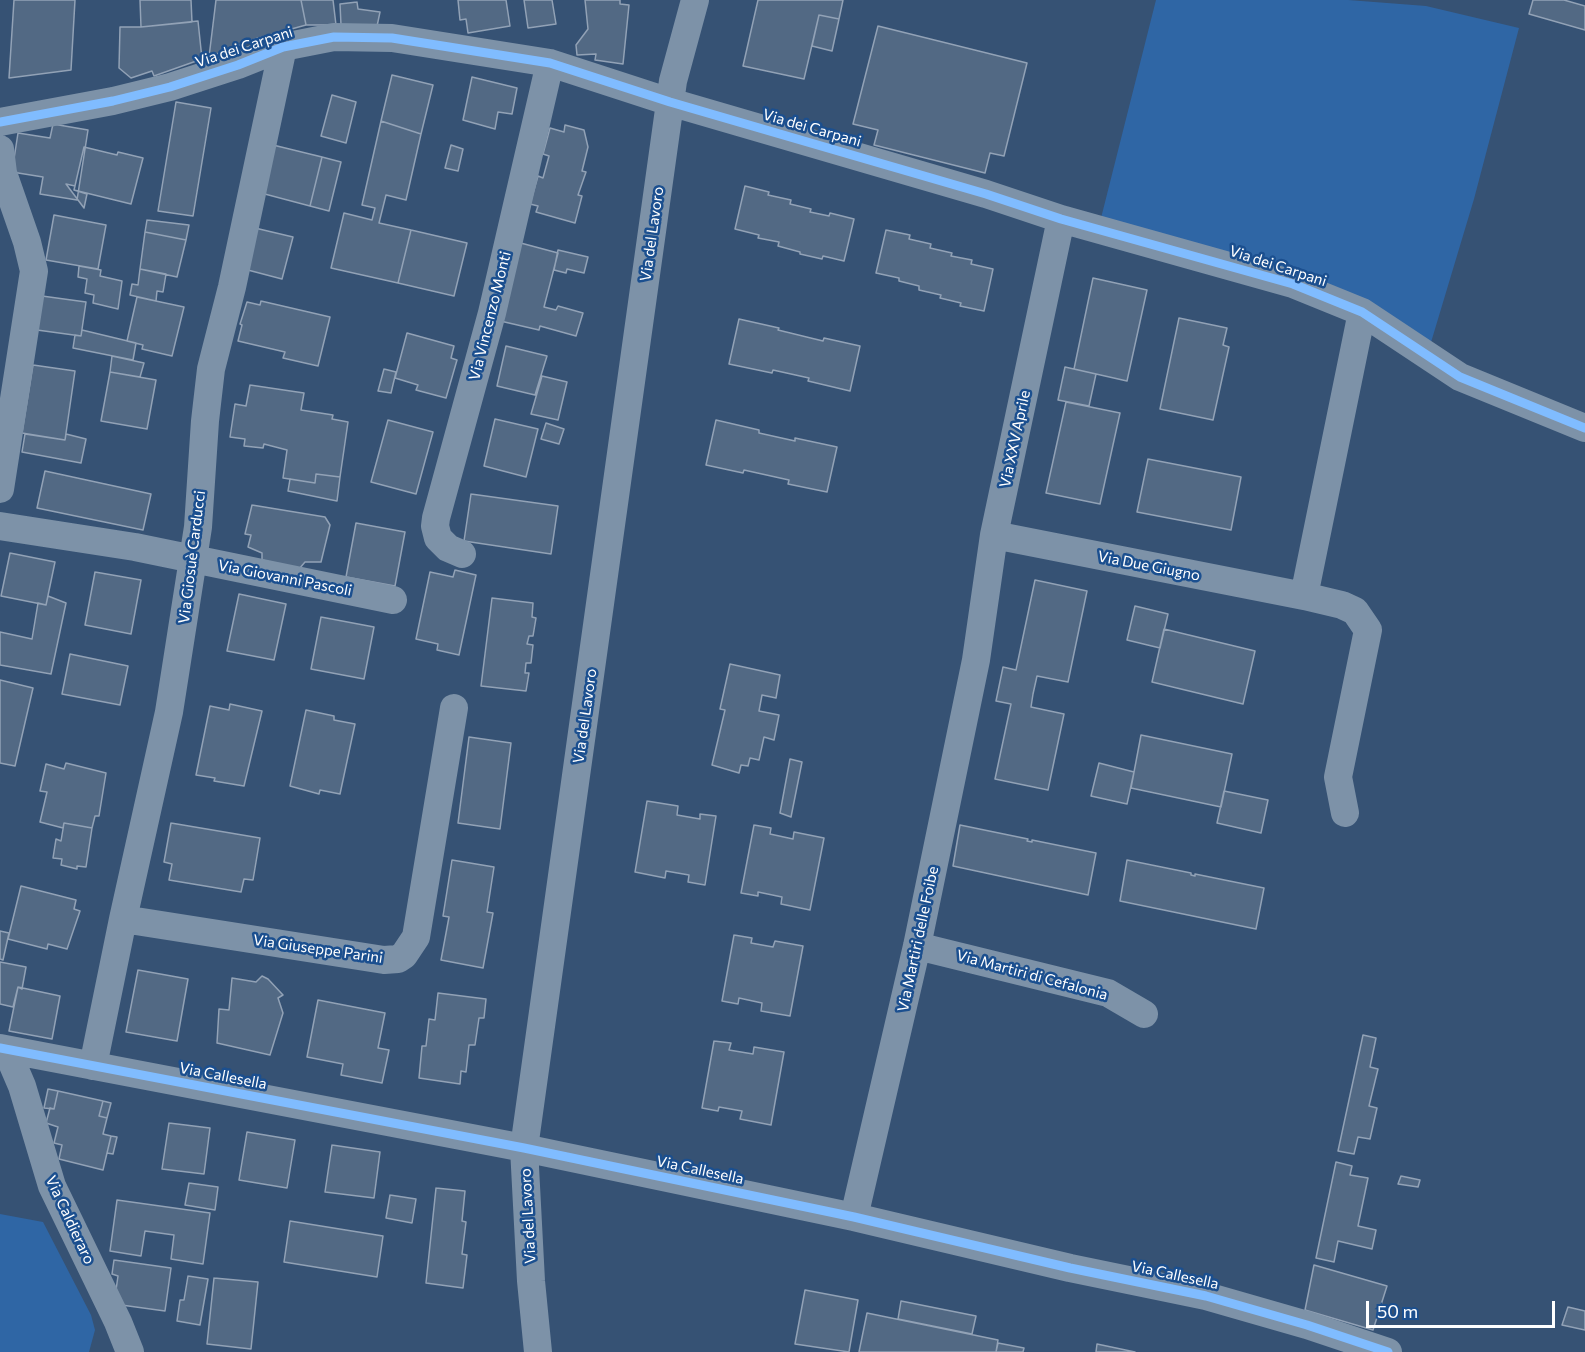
<!DOCTYPE html>
<meta charset="utf-8">
<style>
body{margin:0}
#map{position:relative;width:1585px;height:1352px;overflow:hidden;background:#365274;font-family:Commissioner,sans-serif}
canvas{display:block}
.scale{position:absolute;left:1366px;top:1301px;width:189px;height:27px;box-sizing:border-box;border:3px solid #fff;border-top:0;padding-left:8px;font-size:18px;line-height:21px;white-space:nowrap;color:#fff;-webkit-text-stroke:4px #1b4f8f;paint-order:stroke}
</style>
<div id="map">
<canvas width="1585" height="1352"></canvas>
<div class="scale">50 m</div>
</div>
<script>
const c = document.querySelector('canvas').getContext('2d');
c.lineJoin = 'round';
function paint(path, color) { c.fillStyle = color; c.fill(path, 'evenodd'); }
const poly = rows => new Path2D(rows.map(r => 'M' + r).join(''));
function strokePath(path, color, width, dash) { c.strokeStyle = color; c.lineWidth = width; c.lineCap = dash ? 'butt' : 'round'; c.setLineDash(dash || []); c.stroke(path); }
function write(font, color, halo, rows, align = 'center') {
  c.font = font + ' Commissioner,sans-serif'; c.lineWidth = 5; c.setLineDash([]); c.textBaseline = 'middle'; c.strokeStyle = halo; c.fillStyle = color; for (const [text, x, y, turn = 0] of rows) {
    c.save(); c.translate(x, y); c.rotate((+turn || 0) * Math.PI / 180); c.textAlign = isNaN(turn) ? turn : align; if (halo) c.strokeText(text, 0, 0); c.fillText(text, 0, 0); c.restore();
  }
}
paint(poly([
 [1156,0,1348,0,1426,6,1519,28,1474,199,1429,349,1100,222],
 [0,1214,43,1222,91,1315,95,1330,89,1352,0,1352]
]), '#2f66a5');
const building = poly([
 [14,0,75,0,71,70,9,78,14,0],
 [140,0,191,0,192,22,141,27,140,0],
 [216,0,301,0,306,25,255,39,209,57,216,0],
 [301,0,333,0,336,25,306,25,301,0],
 [458,0,506,0,510,26,468,33,466,19,460,20,458,0],
 [524,0,552,0,556,24,528,28,524,0],
 [585,0,620,0,620,4,629,5,623,64,595,60,596,54,577,55,576,45,588,29,585,0],
 [758,0,843,0,839,19,819,15,804,79,743,66,758,0],
 [1533,0,1564,0,1585,6,1585,30,1529,14,1533,0],
 [357,2,358,9,380,12,376,31,341,25,340,4,357,2],
 [819,15,839,19,832,51,812,46,819,15],
 [198,21,202,59,154,76,152,71,131,78,119,68,120,27,141,27,198,21],
 [878,26,1027,63,1004,156,990,153,985,173,874,145,878,130,853,124,878,26],
 [392,75,433,85,421,134,381,121,392,75],
 [472,77,517,88,512,114,498,112,495,129,463,120,472,77],
 [332,95,356,102,346,143,321,136,332,95],
 [176,102,211,108,193,216,158,211,176,102],
 [381,121,421,134,406,200,386,195,379,223,411,230,398,283,331,268,344,213,372,220,375,208,362,205,381,121],
 [53,124,88,130,77,200,40,194,43,177,12,172,18,133,50,138,53,124],
 [565,125,584,130,588,147,582,171,586,172,578,195,582,196,575,223,536,212,538,206,530,204,538,176,543,178,549,156,543,154,550,128,564,132,565,125],
 [273,145,322,157,310,206,261,193,273,145],
 [451,145,463,149,458,171,445,168,451,145],
 [84,147,117,155,118,152,143,158,131,204,74,190,84,147],
 [322,157,341,162,329,211,310,206,322,157],
 [66,184,75,186,74,190,87,194,84,208,66,184],
 [745,186,769,192,768,195,791,200,790,204,811,209,810,212,829,216,830,213,854,219,844,261,823,256,822,259,800,254,800,252,778,246,779,242,758,238,759,235,735,229,745,186],
 [54,215,106,225,98,269,46,260,54,215],
 [147,220,189,225,186,240,145,232,147,220],
 [255,228,293,237,282,279,244,269,255,228],
 [411,230,467,243,454,296,398,283,411,230],
 [886,230,910,235,909,239,931,244,930,248,952,253,951,256,972,260,971,264,993,269,984,311,960,306,961,303,940,298,941,295,919,290,919,286,899,281,899,278,876,273,886,230],
 [145,232,186,240,177,277,140,269,145,232],
 [517,242,558,253,544,307,556,310,558,306,583,313,576,336,540,326,539,330,496,320,517,242],
 [558,250,588,257,584,273,567,269,566,273,554,270,558,250],
 [79,266,101,270,100,276,122,281,118,309,93,303,94,295,85,293,87,279,78,277,79,266],
 [140,269,166,274,163,292,157,291,156,301,130,295,132,284,138,285,140,269],
 [1093,278,1147,290,1127,381,1074,369,1093,278],
 [42,296,86,302,81,336,37,330,42,296],
 [137,297,184,307,172,356,142,349,143,345,127,341,137,297],
 [261,301,330,317,318,366,283,358,285,352,238,341,242,325,240,324,247,302,260,305,261,301],
 [1179,318,1227,328,1223,345,1229,347,1213,420,1160,409,1179,318],
 [739,319,779,328,778,330,823,341,824,338,860,346,850,391,808,381,809,378,773,370,772,373,729,364,739,319],
 [82,330,136,343,133,360,73,348,75,335,81,336,82,330],
 [407,333,454,346,451,358,457,360,446,398,416,390,418,385,395,378,407,333],
 [506,346,547,356,535,395,497,386,506,346],
 [112,356,144,363,140,377,110,372,112,356],
 [33,365,75,371,65,440,22,433,33,365],
 [1065,367,1096,374,1089,406,1058,400,1065,367],
 [384,369,396,372,391,393,378,391,384,369],
 [110,372,156,380,147,429,101,421,110,372],
 [542,376,567,382,558,420,531,414,542,376],
 [250,385,304,393,301,410,333,415,332,419,348,422,340,477,316,474,315,483,283,478,287,450,264,444,263,448,244,446,245,439,230,437,235,404,246,406,250,385],
 [1066,402,1120,413,1100,504,1046,493,1066,402],
 [495,419,538,429,526,477,484,466,495,419],
 [388,420,433,432,416,494,371,482,388,420],
 [716,420,759,430,759,433,795,441,795,438,837,447,827,492,788,484,789,480,744,470,743,473,706,465,716,420],
 [546,423,564,429,559,444,541,439,546,423],
 [25,434,65,440,66,434,86,439,81,463,22,452,25,434],
 [1148,459,1241,477,1231,530,1137,512,1148,459],
 [45,471,151,494,143,530,37,508,45,471],
 [316,474,340,477,337,501,288,491,290,479,315,483,316,474],
 [471,494,558,506,551,554,464,541,471,494],
 [252,505,325,517,330,525,321,562,305,562,299,569,262,560,262,553,248,547,251,535,245,534,252,505],
 [356,523,405,532,395,586,346,577,356,523],
 [10,553,55,562,46,605,1,596,10,553],
 [455,570,476,575,459,655,437,650,438,644,416,639,430,572,453,577,455,570],
 [95,572,141,580,131,634,85,625,95,572],
 [1035,580,1087,591,1068,682,1037,676,1033,694,1031,707,1064,714,1048,790,995,779,1011,704,996,701,1003,667,1016,670,1035,580],
 [239,594,286,604,274,660,227,651,239,594],
 [48,596,66,603,51,674,0,665,0,632,32,639,38,603,46,605,48,596],
 [492,598,533,603,532,617,536,618,533,636,529,636,527,644,533,645,531,663,526,663,525,673,529,673,526,691,481,686,492,598],
 [1135,606,1168,614,1160,648,1127,640,1135,606],
 [321,617,374,627,364,679,311,669,321,617],
 [1164,629,1255,651,1243,704,1152,682,1164,629],
 [70,654,128,666,120,705,62,694,70,654],
 [730,664,780,675,776,698,762,695,759,711,779,715,774,740,764,737,759,760,750,758,748,766,741,765,739,773,712,765,725,710,720,709,730,664],
 [0,680,33,688,15,766,0,763,0,680],
 [230,704,262,711,244,786,214,781,215,778,196,775,210,706,229,710,230,704],
 [306,710,334,716,334,720,355,724,340,794,320,790,319,794,290,786,306,710],
 [1141,735,1232,754,1221,807,1131,788,1141,735],
 [469,737,511,743,500,829,458,823,469,737],
 [790,759,802,762,791,817,780,813,790,759],
 [66,763,106,773,99,816,95,816,92,828,64,823,63,828,40,822,47,792,40,791,46,764,64,769,66,763],
 [1099,763,1134,772,1127,804,1091,796,1099,763],
 [1224,791,1268,800,1261,833,1217,823,1224,791],
 [647,801,678,806,677,815,700,819,700,814,716,816,705,885,688,882,689,875,666,871,665,878,635,872,647,801],
 [64,823,92,828,86,867,77,866,77,869,61,865,62,859,53,858,56,839,61,841,64,823],
 [171,823,260,838,253,880,244,879,241,892,169,880,172,864,164,862,171,823],
 [754,825,771,828,770,834,793,839,794,832,824,838,810,910,781,904,782,897,758,892,758,896,741,893,754,825],
 [960,825,1028,839,1027,841,1032,842,1032,840,1096,853,1088,895,953,866,960,825],
 [452,860,494,867,487,912,493,913,483,968,441,960,449,917,443,916,452,860],
 [1127,860,1191,873,1191,875,1195,876,1195,874,1264,888,1256,929,1120,901,1127,860],
 [21,886,76,900,74,909,80,911,67,949,48,944,47,949,8,939,21,886],
 [0,931,9,933,3,960,0,959,0,931],
 [734,935,752,938,751,943,773,947,775,941,803,946,790,1016,761,1011,762,1003,739,998,738,1004,722,1001,734,935],
 [0,962,26,967,22,989,18,987,13,1007,0,1004,0,962],
 [138,970,188,979,177,1041,126,1032,138,970],
 [262,976,268,979,283,995,278,998,283,1013,270,1055,217,1043,219,1009,229,1010,232,978,256,982,262,976],
 [18,987,60,996,52,1039,9,1031,18,987],
 [438,993,486,999,484,1018,479,1018,475,1045,469,1045,466,1072,461,1071,460,1084,419,1078,422,1046,426,1046,429,1019,435,1020,438,993],
 [318,1000,385,1013,378,1048,389,1050,382,1083,341,1075,343,1064,307,1057,318,1000],
 [1363,1035,1376,1038,1370,1067,1378,1069,1369,1106,1377,1108,1370,1139,1358,1137,1354,1154,1338,1151,1363,1035],
 [714,1041,731,1043,729,1050,753,1054,754,1047,784,1052,771,1125,740,1119,742,1111,719,1107,718,1111,702,1108,714,1041],
 [48,1089,58,1091,54,1109,44,1108,48,1089],
 [58,1091,103,1101,99,1116,107,1118,103,1134,111,1136,103,1170,59,1159,62,1145,54,1143,58,1127,46,1123,50,1108,54,1109,58,1091],
 [103,1101,111,1103,107,1118,99,1116,103,1101],
 [169,1123,210,1128,204,1174,162,1169,169,1123],
 [247,1132,295,1140,287,1188,239,1180,247,1132],
 [111,1136,117,1137,113,1154,107,1153,111,1136],
 [332,1145,380,1152,374,1198,325,1192,332,1145],
 [1336,1162,1352,1166,1350,1175,1368,1178,1358,1226,1376,1230,1372,1249,1338,1241,1334,1262,1316,1258,1336,1162],
 [1401,1176,1420,1180,1418,1187,1398,1184,1401,1176],
 [189,1183,218,1187,215,1210,185,1205,189,1183],
 [436,1188,465,1191,462,1221,466,1222,462,1254,467,1255,463,1288,426,1283,436,1188],
 [390,1195,416,1199,412,1223,386,1218,390,1195],
 [117,1200,210,1213,203,1264,171,1259,174,1235,145,1231,141,1256,110,1251,117,1200],
 [290,1221,383,1236,377,1277,284,1262,290,1221],
 [114,1260,171,1268,165,1311,114,1304,118,1276,112,1274,114,1260],
 [1314,1265,1387,1286,1373,1330,1305,1310,1314,1265],
 [188,1276,208,1279,200,1325,177,1321,180,1300,184,1300,188,1276],
 [214,1278,258,1282,251,1349,207,1344,214,1278],
 [805,1290,858,1300,849,1352,795,1344,805,1290],
 [901,1301,976,1316,972,1334,898,1319,901,1301],
 [1568,1307,1585,1311,1585,1330,1562,1325,1568,1307],
 [867,1313,998,1340,996,1352,859,1352,867,1313],
 [998,1343,1024,1348,1023,1352,996,1352,998,1343],
 [1097,1344,1135,1352,1096,1352,1097,1344]
]);
paint(building, '#526984');
strokePath(building, '#92a2b6', 1.5);
strokePath(poly([
 [0,122,113,101,170,87,238,65,283,47,334,37,392,38,550,63,670,102,986,194,1061,219,1293,284,1362,312,1460,377,1585,428],
 [0,149,3,173,27,242,34,271,0,489],
 [0,526,135,547,393,600],
 [994,535,1304,596,1342,605,1355,611,1368,630,1338,777,1345,813],
 [462,554,448,548,438,538,435,526,436,518,492,313,550,63],
 [1304,596,1362,312],
 [123,919,384,960,398,959,404,955,416,937,454,708],
 [917,946,1108,993,1144,1014],
 [0,1048,524,1148,854,1217,1070,1268,1206,1296,1307,1325,1388,1352],
 [7,1051,22,1086,52,1186,118,1322,130,1352],
 [93,1066,123,919,169,712,198,527,205,421,211,369,232,287,283,47],
 [854,1217,917,946,976,660,994,535,1061,219],
 [538,1352,531,1281,524,1148,673,81,695,0]
]), '#7d92a8', 28);
strokePath(poly([
 [0,122,113,101,170,87,238,65,283,47,334,37,392,38,550,63,670,102,986,194,1061,219,1293,284,1362,312,1460,377,1585,428],
 [0,1048,524,1148,854,1217,1070,1268,1206,1296,1307,1325,1388,1352]
]), '#80bcff', 9);
write('15px', '#fff', '#1b4f8f', [
 ["Via dei Carpani",244,47,-18],
 ["Via dei Carpani",812,128,16],
 ["Via del Lavoro",652,234,-82],
 ["Via dei Carpani",1278,266,18],
 ["Via Vincenzo Monti",490,316,-76],
 ["Via XXV Aprile",1015,439,-78],
 ["Via Giosuè Carducci",192,557,-83],
 ["Via Due Giugno",1149,566,11],
 ["Via Giovanni Pascoli",285,578,11],
 ["Via del Lavoro",585,716,-82],
 ["Via Martiri delle Foibe",918,939,-78],
 ["Via Giuseppe Parini",318,949,8],
 ["Via Martiri di Cefalonia",1032,975,15],
 ["Via Callesella",223,1076,11],
 ["Via Callesella",700,1170,12],
 ["Via del Lavoro",528,1216,-93],
 ["Via Caldieraro",70,1220,65],
 ["Via Callesella",1175,1275,12]
]);
</script>
